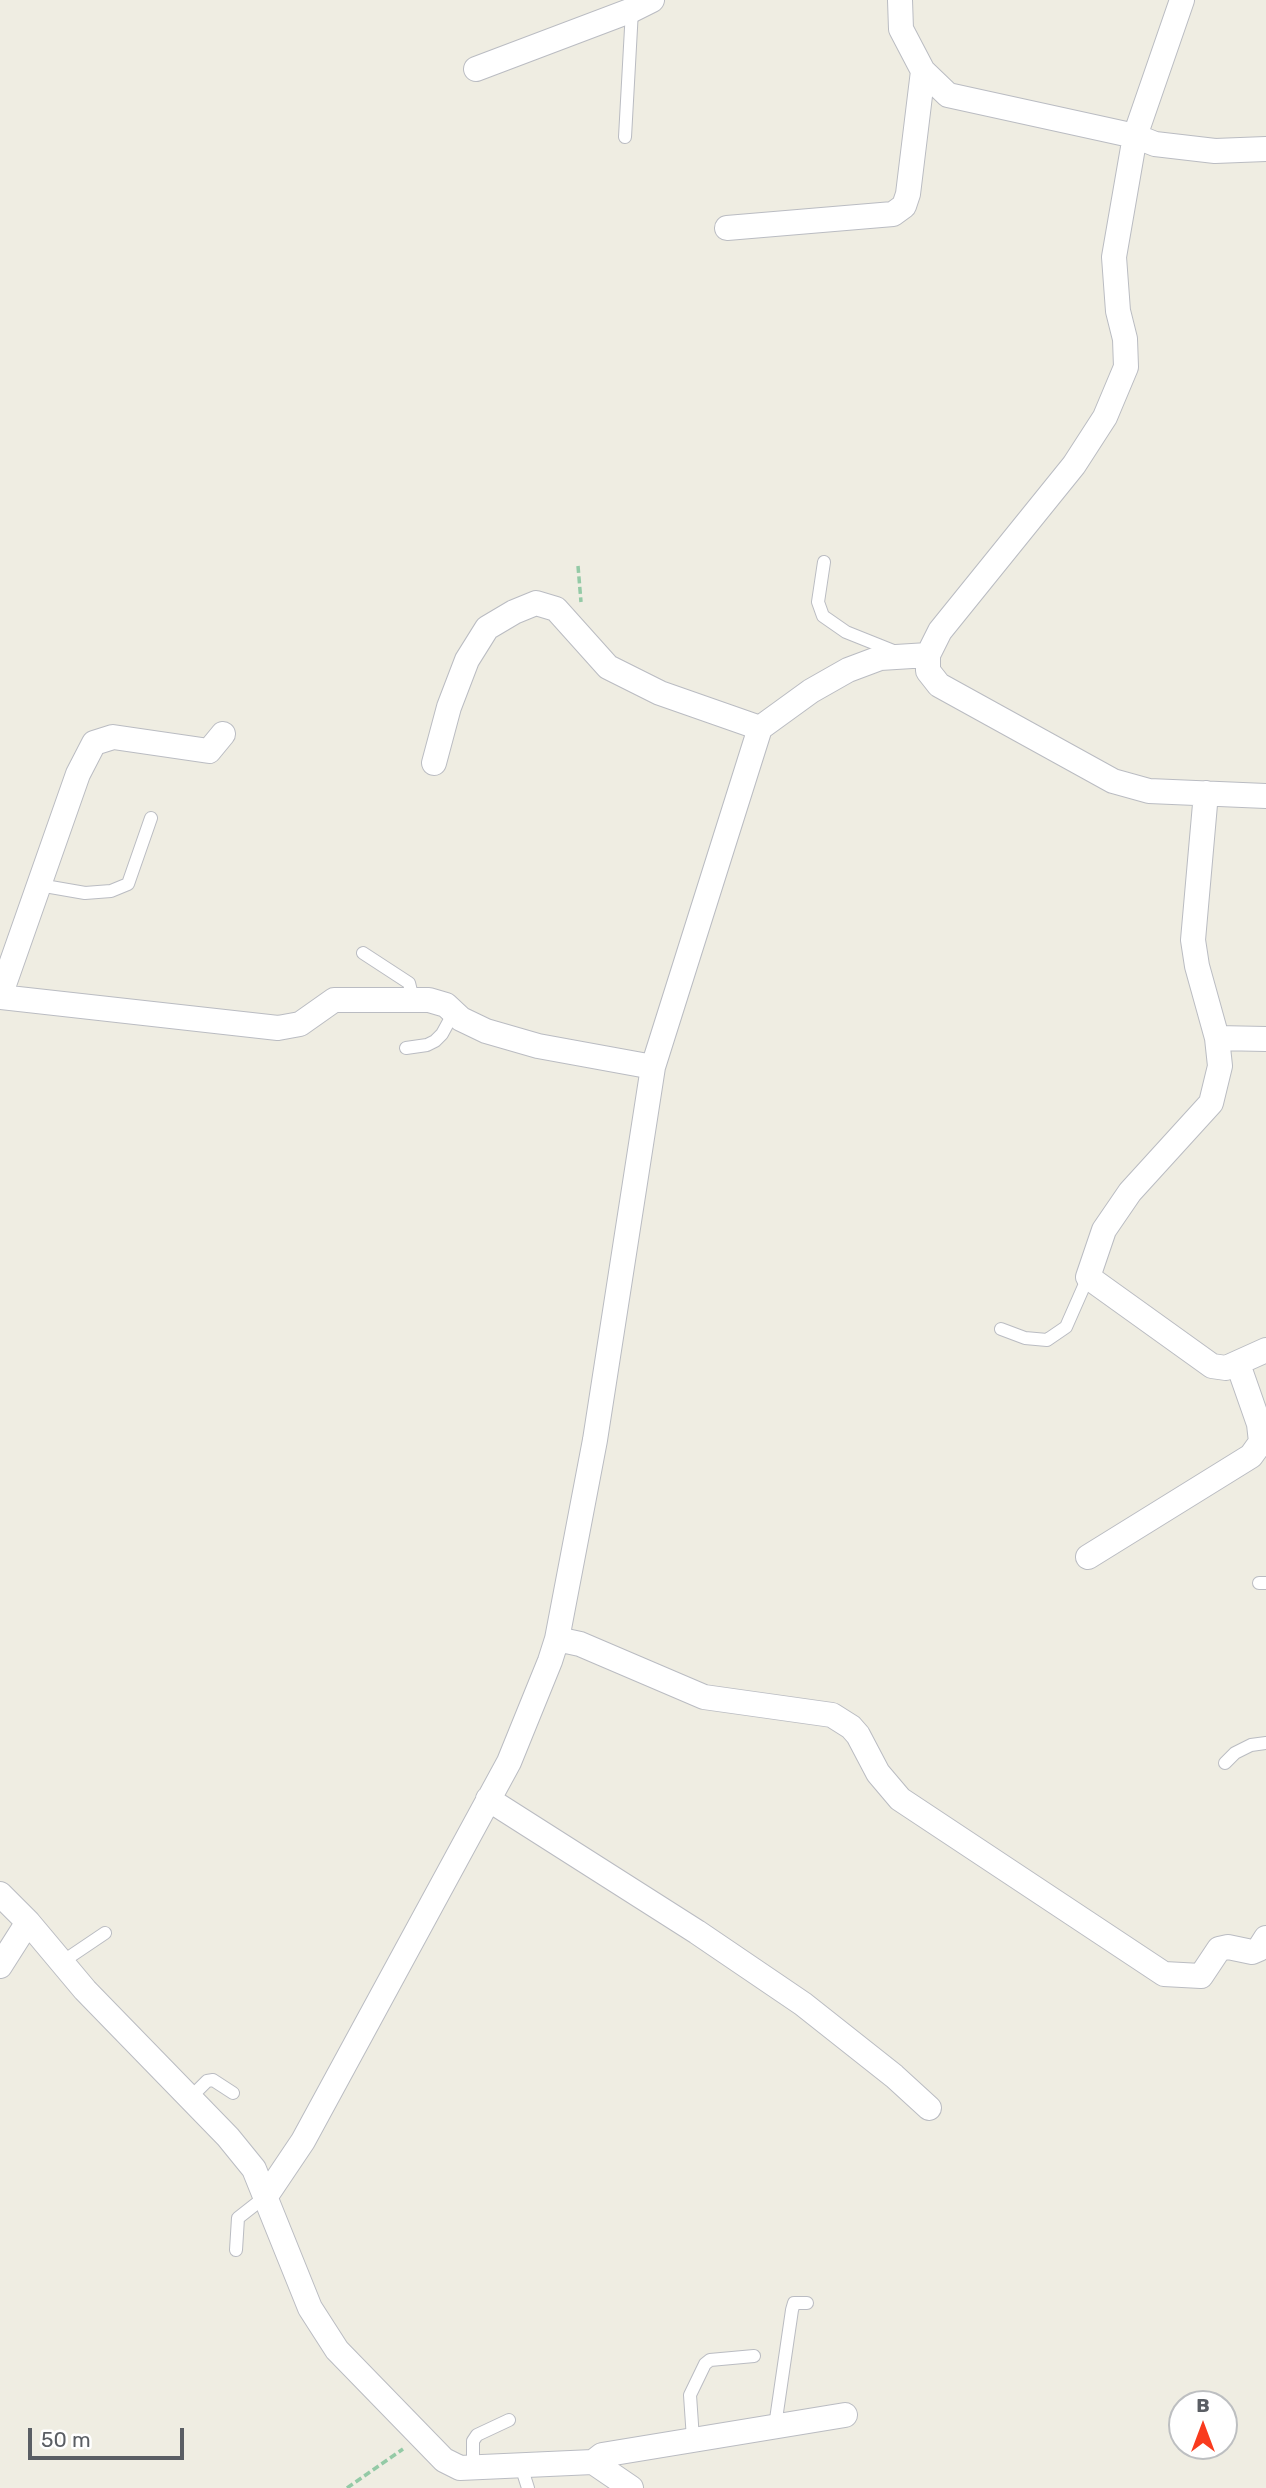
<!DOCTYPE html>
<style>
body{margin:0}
#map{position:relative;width:1266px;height:2488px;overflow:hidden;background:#efede2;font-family:Rubik,sans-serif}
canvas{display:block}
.north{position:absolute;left:1168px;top:2390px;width:70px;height:70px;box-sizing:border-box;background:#fff;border:2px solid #bdbfc1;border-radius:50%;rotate:0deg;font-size:19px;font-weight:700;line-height:28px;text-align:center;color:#5a5e64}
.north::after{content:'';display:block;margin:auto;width:24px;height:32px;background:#f93b1e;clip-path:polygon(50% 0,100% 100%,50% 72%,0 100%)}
.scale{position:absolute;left:28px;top:2428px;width:156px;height:32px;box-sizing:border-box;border:4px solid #5a5e64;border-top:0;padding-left:9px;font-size:21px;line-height:24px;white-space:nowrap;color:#5a5e64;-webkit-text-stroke:5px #fff;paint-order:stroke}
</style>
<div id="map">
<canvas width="1266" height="2488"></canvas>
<div class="north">B</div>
<div class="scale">50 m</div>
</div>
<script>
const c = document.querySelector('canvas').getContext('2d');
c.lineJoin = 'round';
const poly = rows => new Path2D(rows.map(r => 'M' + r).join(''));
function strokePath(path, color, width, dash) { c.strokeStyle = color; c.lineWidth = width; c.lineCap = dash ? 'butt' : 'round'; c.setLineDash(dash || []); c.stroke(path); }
const service = poly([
 [625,137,632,10],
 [824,562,818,602,823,616,846,632,896,652],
 [39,885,85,893,111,891,128,884,151,818],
 [363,953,409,983,413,999],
 [406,1048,427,1045,435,1041,442,1034,454,1012],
 [1001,1329,1025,1338,1047,1340,1066,1327,1088,1277],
 [1259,1583,1266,1583],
 [1225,1763,1235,1753,1251,1745,1266,1743],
 [62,1962,105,1933],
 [190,2098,207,2081,213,2080,233,2093],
 [236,2250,238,2218,266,2196],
 [775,2426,792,2310,794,2303,807,2303],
 [693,2439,690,2395,705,2364,710,2360,754,2356],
 [521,2466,528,2488],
 [473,2468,473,2441,477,2435,509,2420]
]);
const minor = poly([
 [900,0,901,29,923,71,948,95,1135,136,1114,257,1118,311,1125,339,1126,367,1105,417,1074,465,940,631,928,655,928,671,939,685,1113,781,1149,791,1266,796],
 [1182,0,1135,136,1155,144,1215,151,1266,149],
 [476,69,632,10,652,0],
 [727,228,893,214,904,206,908,194,923,71],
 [434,763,449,707,467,660,487,628,514,612,536,603,556,609,608,667,660,693,760,728,811,691,848,670,880,658,928,655],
 [1206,793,1193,940,1197,966,1217,1038,1220,1066,1211,1103,1130,1192,1104,1230,1088,1277,1212,1366,1226,1368,1266,1350],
 [0,996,78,774,94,743,113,737,209,751,223,734],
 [0,997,278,1028,300,1024,334,1000,429,1000,446,1005,461,1019,486,1031,538,1046,653,1067],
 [1217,1038,1266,1039],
 [1088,1557,1251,1456,1261,1442,1259,1424,1238,1364],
 [557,1639,595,1440,653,1067,760,728],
 [488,1799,697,1932,803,2004,894,2076,929,2108],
 [0,1894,28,1922,85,1990,228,2137,254,2169,310,2308,337,2350,444,2460,460,2468,593,2462,631,2488],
 [0,1966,28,1922],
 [266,2196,303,2141,509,1762,550,1661,557,1639,580,1644,704,1697,832,1715,851,1727,858,1735,878,1773,900,1799,1164,1974,1201,1976,1219,1949,1228,1947,1252,1952,1259,1949,1266,1938],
 [593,2462,602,2455,845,2415]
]);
strokePath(service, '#babcc2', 14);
strokePath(minor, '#babcc2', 26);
strokePath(poly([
 [578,566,581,602],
 [347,2488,403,2449]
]), '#94caa6', 3.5, [7, 3.5]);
strokePath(service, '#fff', 12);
strokePath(minor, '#fff', 24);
</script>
